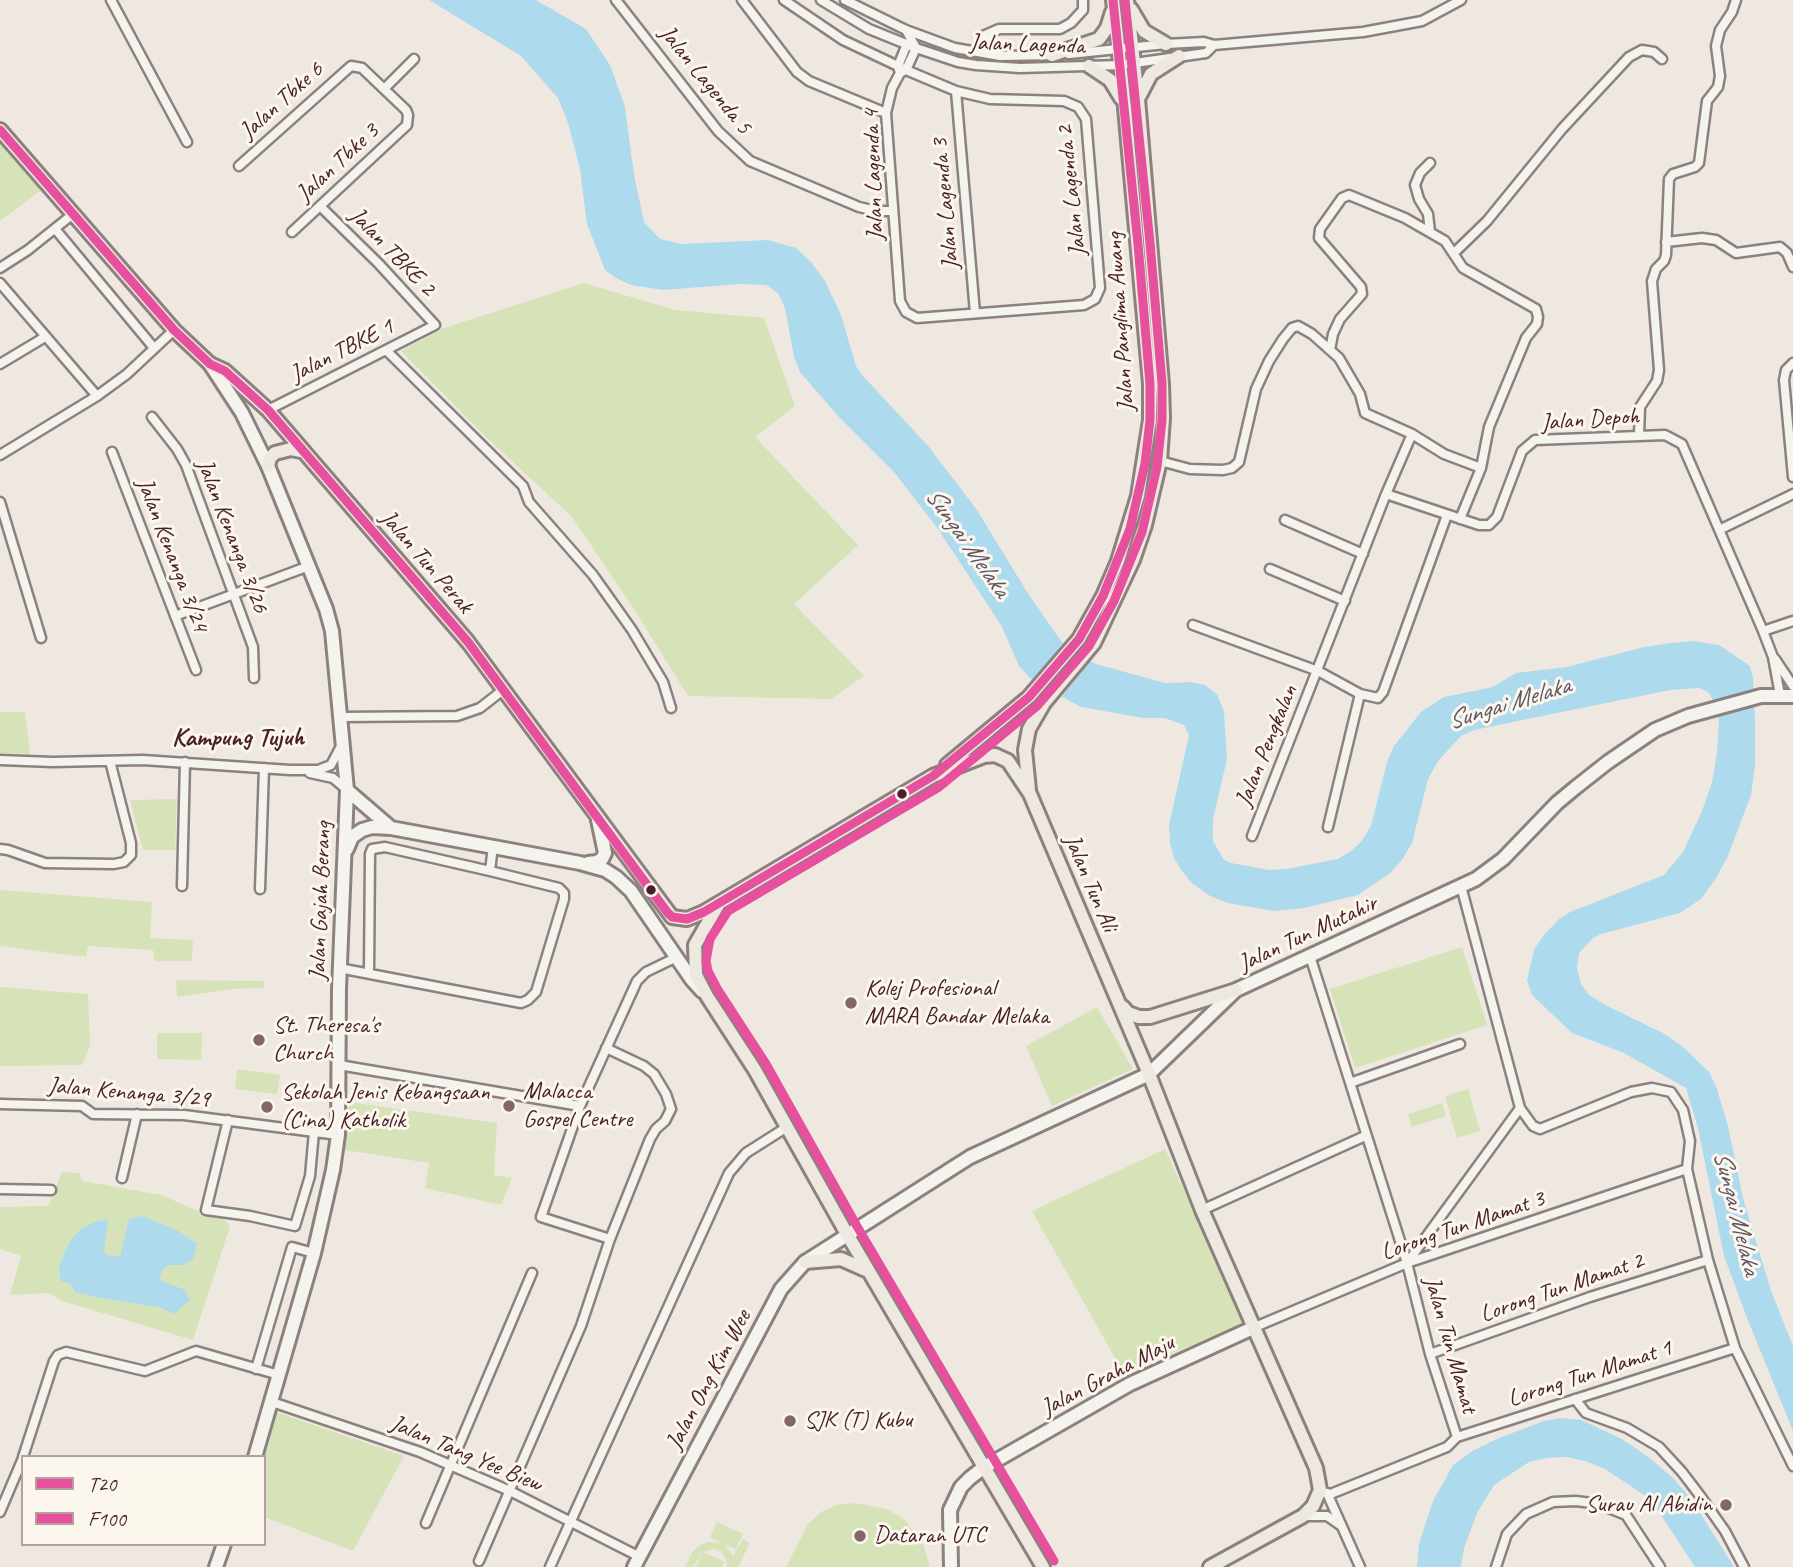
<!DOCTYPE html>
<style>
body{margin:0}
#map{position:relative;width:1793px;height:1567px;overflow:hidden;background:#efe8e0;font-family:Caveat,sans-serif}
canvas{display:block}
.legend{position:absolute;left:21px;top:1455px;width:245px;height:91px;box-sizing:border-box;background:#fbf7ec;border:2px solid #b4a19f;margin:0;padding:9px 12px;list-style:none;font-size:21px;color:#4a1f2b}
.legend li{display:flex;align-items:center;gap:14px;height:35px}
.legend b{width:35px;border:2px solid #b4a19f}
</style>
<div id="map">
<canvas width="1793" height="1567"></canvas>
<ul class="legend">
<li><b style="height:9px;background:#e6509d"></b>T20</li>
<li><b style="height:9px;background:#e6509d"></b>F100</li>
</ul>
</div>
<script>
const c = document.querySelector('canvas').getContext('2d');
c.lineJoin = 'round';
function paint(path, color) { c.fillStyle = color; c.fill(path, 'evenodd'); }
const poly = rows => new Path2D(rows.map(r => 'M' + r).join(''));
function strokePath(path, color, width, dash) { c.strokeStyle = color; c.lineWidth = width; c.lineCap = dash ? 'butt' : 'round'; c.setLineDash(dash || []); c.stroke(path); }
function write(font, color, halo, rows, align = 'center') {
  c.font = font + ' Caveat,sans-serif'; c.lineWidth = 6; c.setLineDash([]); c.textBaseline = 'middle'; c.strokeStyle = halo; c.fillStyle = color; for (const [text, x, y, turn = 0] of rows) {
    c.save(); c.translate(x, y); c.rotate((+turn || 0) * Math.PI / 180); c.textAlign = isNaN(turn) ? turn : align; if (halo) c.strokeText(text, 0, 0); c.fillText(text, 0, 0); c.restore();
  }
}
paint(poly([
 [0,126,48,185,0,221],
 [584,283,675,310,764,318,795,406,755,437,858,545,794,604,864,676,831,699,688,696,632,606,572,517,484,435,401,351,444,328],
 [0,712,25,712,30,754,0,753],
 [177,799,175,850,143,850,130,800],
 [0,890,152,902,150,938,193,940,192,961,155,961,153,950,88,946,86,957,0,946],
 [1462,947,1487,1025,1355,1068,1330,989],
 [176,980,264,981,264,988,232,989,177,997],
 [0,987,88,994,90,1046,82,1065,0,1066],
 [1097,1007,1133,1069,1052,1106,1026,1046],
 [157,1033,202,1033,201,1060,157,1059],
 [237,1069,280,1075,277,1094,235,1089],
 [1468,1089,1480,1131,1457,1138,1445,1096],
 [349,1102,497,1123,494,1175,512,1178,501,1205,425,1188,429,1163,345,1150],
 [1442,1103,1446,1116,1412,1127,1408,1114],
 [1165,1149,1247,1324,1123,1372,1032,1211],
 [62,1172,79,1173,82,1181,161,1195,196,1210,220,1216,230,1226,193,1340,62,1301,49,1293,10,1295,21,1256,0,1249,0,1207,48,1206],
 [276,1412,404,1456,353,1551,264,1517,264,1457,262,1457],
 [855,1503,887,1509,904,1519,923,1544,930,1567,786,1567,808,1524,821,1512,837,1505],
 [717,1522,743,1534,736,1549,725,1545,733,1556,743,1539,750,1543,738,1567,727,1567,726,1559,722,1553,714,1549,703,1552,725,1562,722,1567,696,1567,702,1553,693,1567,685,1567,693,1551,700,1545,708,1542,722,1543,710,1537]
]), '#d6e3b8');
paint(poly([
 [429,0,536,0,586,29,610,65,625,107,634,175,644,222,660,239,681,244,768,240,796,248,811,262,825,281,841,315,856,366,863,376,929,447,977,510,1027,592,1061,641,1074,653,1096,664,1165,683,1191,682,1205,685,1217,694,1224,712,1227,759,1213,819,1213,841,1224,860,1231,863,1269,870,1286,869,1338,859,1351,851,1361,842,1371,826,1387,762,1394,746,1421,712,1444,697,1493,687,1516,673,1567,667,1644,647,1671,643,1693,641,1719,645,1750,666,1753,678,1755,720,1755,766,1751,795,1728,856,1716,878,1701,899,1680,913,1601,934,1593,938,1579,953,1577,968,1581,984,1589,995,1607,1006,1663,1033,1683,1047,1709,1072,1716,1086,1728,1126,1743,1198,1771,1291,1793,1346,1793,1431,1747,1318,1724,1256,1698,1128,1686,1088,1624,1053,1572,1033,1532,995,1527,980,1534,950,1543,936,1559,919,1570,912,1664,875,1683,852,1702,811,1712,782,1717,753,1719,721,1717,706,1708,692,1699,688,1670,690,1474,730,1461,736,1438,761,1428,779,1412,843,1402,860,1389,874,1358,895,1304,908,1274,911,1228,903,1210,896,1192,883,1181,870,1174,858,1170,843,1169,825,1189,735,1184,725,1164,718,1143,718,1081,707,1033,681,1019,666,1001,625,938,529,894,472,838,416,800,372,794,357,785,308,778,293,766,285,740,284,663,290,631,285,616,278,605,270,587,224,580,169,568,123,558,98,521,56],
 [142,1216,177,1230,197,1244,193,1259,184,1265,167,1265,162,1271,160,1280,185,1290,190,1300,174,1314,159,1307,106,1299,75,1292,71,1284,61,1281,59,1268,64,1253,73,1237,81,1229,97,1221,108,1220,104,1251,107,1255,120,1257,129,1219],
 [1561,1418,1581,1420,1622,1439,1647,1456,1672,1477,1692,1500,1734,1567,1695,1567,1653,1503,1644,1495,1605,1469,1585,1461,1566,1457,1547,1458,1529,1462,1494,1485,1477,1513,1464,1548,1461,1567,1417,1567,1419,1544,1433,1501,1453,1465,1474,1450,1499,1438,1544,1421]
]), '#aedaee');
paint(poly([
 [1065,640,1076,650,1091,658,1060,699,1032,684]
]), '#efe8e0');
const street = poly([
 [111,0,187,142],
 [616,0,718,131,750,161,859,207,876,211,893,211],
 [742,0,797,72,809,81,886,113],
 [784,0,843,40,898,66,906,70,956,91,990,99,1064,101,1078,107,1086,119,1100,288,1095,299,1084,305,917,318,906,312,900,301,886,113,892,88,900,73,906,70,916,48,906,30],
 [821,0,869,29,916,48,958,62,976,65,1020,68,1120,65,1206,53,1214,45],
 [845,0,906,30,955,48,1000,56,1056,55],
 [1069,54,1166,44,1204,42,1214,45,1363,32,1422,21,1461,0],
 [1000,56,983,36,999,29,1060,29,1071,23,1083,10,1083,0],
 [899,70,898,66,907,44],
 [385,88,414,59],
 [956,91,975,313],
 [239,166,351,66,362,68,406,110,408,115,407,125,292,232],
 [56,230,154,348],
 [1430,232,1428,214,1419,199,1415,185,1420,173,1430,163],
 [1666,242,1702,238,1716,240,1736,253,1780,247,1787,253,1793,267],
 [1454,253,1487,221,1562,129,1629,57,1642,50,1654,52,1662,59],
 [0,268,28,250,73,214],
 [0,283,97,396],
 [386,350,523,486,529,502,593,575,632,630,663,682,671,708],
 [1330,350,1333,334,1340,319,1362,294,1361,287,1319,238,1320,229,1342,198,1349,195,1405,218,1445,241,1463,268,1536,309,1538,317,1537,324,1526,338,1489,427,1481,468,1460,519],
 [1793,363,1786,370,1784,380,1793,477],
 [0,364,45,337],
 [268,410,435,325,379,264,320,206],
 [152,417,177,449,186,465,253,647,254,678],
 [1639,435,1640,407,1657,381,1659,370,1652,281,1656,269,1664,261,1666,255,1669,179,1673,174,1695,167,1699,163,1707,101,1718,87,1720,76,1716,46,1720,30,1732,12,1736,0],
 [112,452,196,670],
 [0,455,97,396,127,374,174,330],
 [1160,461,1190,469,1223,470,1232,468,1239,462,1256,389,1269,361,1283,339,1292,328,1298,326,1312,334,1339,358,1360,394,1365,413,1412,434,1444,454,1481,468],
 [1386,494,1412,434],
 [0,502,41,638],
 [1285,520,1363,554],
 [1721,529,1793,494],
 [1270,569,1345,601],
 [175,616,309,566],
 [1193,625,1318,671,1360,694,1378,698,1383,692,1447,515],
 [1763,631,1793,621],
 [1775,659,1793,686],
 [341,717,457,716,480,708,503,690],
 [0,760,53,762,143,760,290,770,318,770,331,765,341,746],
 [310,773,333,778,346,789],
 [1328,827,1360,694],
 [1252,836,1386,494,1479,525,1489,525,1497,517,1522,451,1535,440,1665,435,1682,444,1763,631,1773,657,1780,695],
 [0,849,8,850,45,863,114,864,124,862,131,855,131,843,110,761],
 [490,871,493,846],
 [182,886,185,762],
 [1461,886,1520,1108,1533,1126,1540,1129,1631,1092,1652,1088,1671,1092,1683,1110,1690,1141,1687,1169,1708,1260,1735,1348,1793,1466],
 [260,889,264,768],
 [1310,956,1407,1263,1430,1354,1457,1437],
 [339,968,521,1003,528,1000,536,992,564,899,564,893,559,888,490,871,385,847,372,849,370,854,369,972],
 [339,1065,580,1106],
 [1350,1083,1460,1044],
 [0,1104,82,1106,93,1114,184,1115,338,1135],
 [228,1120,206,1210,250,1216,295,1226,310,1176,314,1132],
 [122,1178,137,1114],
 [0,1189,51,1190],
 [1202,1210,1365,1136],
 [610,1239,541,1217,580,1106,637,981,646,972,677,957],
 [1407,1263,1520,1108],
 [1255,1327,1407,1263,1687,1169],
 [1430,1354,1590,1297,1708,1260],
 [256,1369,292,1247,314,1253],
 [1575,1399,1586,1413,1627,1428,1659,1447,1682,1472,1701,1497,1725,1531,1744,1567],
 [272,1402,420,1452,510,1491,640,1557],
 [1457,1437,1735,1348],
 [23,1457,54,1361,58,1355,66,1352,145,1371,196,1351,279,1375],
 [1327,1493,1360,1567],
 [1328,1495,1447,1447,1457,1437],
 [0,1512,23,1458],
 [1303,1516,1327,1516,1340,1525],
 [426,1523,532,1273],
 [479,1561,581,1326,610,1239,650,1139,656,1129,665,1121,671,1109,666,1094,654,1074,644,1066,606,1048],
 [550,1567,729,1173,746,1153,787,1127],
 [1496,1567,1507,1534,1526,1514,1553,1502,1576,1501,1599,1504,1626,1515,1660,1567]
]);
const secondary = poly([
 [210,364,242,413,268,466,326,609,332,631,347,790,339,989,338,1135,333,1170,314,1253,255,1457],
 [347,790,390,827],
 [347,849,352,837,362,830,372,827,391,828,580,863,605,870,616,877,631,891,692,980,702,991],
 [588,863,597,862,602,859,605,853,598,820],
 [216,1567,224,1544],
 [634,1567,781,1289,805,1262,970,1157,1149,1074,1236,990,1476,879,1503,859,1557,803,1575,788,1608,762,1655,730,1688,716,1761,696,1793,696],
 [951,1567,950,1510,961,1487,970,1478,983,1468,1130,1384,1255,1327]
]);
const primary = poly([
 [1131,9,1144,31,1166,44],
 [1052,55,1099,39,1107,28,1112,12],
 [1089,66,1110,80,1121,98],
 [1139,97,1151,74,1179,56],
 [0,130,174,330,210,364,225,371,268,410,468,642,672,917,687,919,704,912,933,776,984,756,995,755,1008,761,1030,794,1149,1074,1202,1210,1316,1468,1320,1490,1313,1506,1303,1516,1210,1567],
 [268,466,270,458,275,453,291,449,301,451],
 [947,765,1029,697,1079,639,1103,596,1118,561,1138,496,1150,420,1150,384,1125,108,1113,0],
 [1029,790,1025,750,1029,729,1044,703,1094,643,1133,560,1145,525,1160,461,1163,418,1162,384,1138,99,1127,0],
 [718,905,695,945,696,975,707,996,755,1070,847,1234,1043,1567],
 [1123,1007,1128,1013,1139,1017,1150,1017,1236,990],
 [805,1262,841,1259,868,1271]
]);
strokePath(street, '#8d8180', 13);
strokePath(secondary, '#8d8180', 18);
strokePath(primary, '#8d8180', 18);
strokePath(street, '#f5f3ee', 8);
strokePath(secondary, '#f5f3ee', 12);
strokePath(primary, '#eee9e0', 12);
strokePath(poly([
 [0,130,174,330,210,364,225,371,268,410,468,642,667,912,672,917,687,919,704,912,933,776,1029,697,1079,639,1103,596,1130,529,1145,464,1150,420,1150,384,1138,244,1113,0]
]), '#e6509d', 9);
strokePath(poly([
 [1054,1561,858,1228,766,1064,718,990,708,971,706,961,710,939,728,911,939,787,1037,706,1089,646,1114,601,1142,532,1157,467,1162,420,1162,383,1150,243,1125,0]
]), '#e6509d', 9);
for (const [x, y, r, color] of [
 [902,794,6,"#4a1f2b"],
 [651,890,6,"#4a1f2b"],
 [851,1003,7,"#84656a"],
 [259,1040,7,"#84656a"],
 [509,1106,7,"#84656a"],
 [267,1107,7,"#84656a"],
 [790,1421,7,"#84656a"],
 [1726,1505,7,"#84656a"],
 [860,1536,7,"#84656a"]
]) { const dot = new Path2D(); dot.arc(x, y, r, 0, 2 * Math.PI); c.fillStyle = color; c.fill(dot); strokePath(dot, '#fbf7ec', 2.5); }
write('24px', '#4a1f2b', '#fbf7ec', [
 ["Jalan Lagenda",1027,45,2],
 ["Jalan Lagenda 5",705,80,51],
 ["Jalan Tbke 6",282,101,-42],
 ["Jalan Tbke 3",338,163,-43],
 ["Jalan Lagenda 4",874,175,-92],
 ["Jalan Lagenda 2",1072,191,-96],
 ["Jalan Lagenda 3",946,204,-95],
 ["Jalan TBKE 2",392,252,46],
 ["Jalan Panglima Awang",1121,322,-94],
 ["Jalan TBKE 1",342,351,-27],
 ["Jalan Depoh",1590,420,-4],
 ["Jalan Kenanga 3/26",232,536,69],
 ["Jalan Kenanga 3/24",172,555,69],
 ["Jalan Tun Perak",426,562,49],
 ["Jalan Pengkalan",1267,746,-68],
 ["Jalan Tun Ali",1090,883,67],
 ["Jalan Gajah Berang",321,901,-88],
 ["Jalan Tun Mutahir",1308,934,-25],
 ["Jalan Kenanga 3/29",129,1093,5],
 ["Lorong Tun Mamat 3",1463,1226,-19],
 ["Lorong Tun Mamat 2",1562,1288,-19],
 ["Jalan Tun Mamat",1450,1345,74],
 ["Lorong Tun Mamat 1",1590,1374,-18],
 ["Jalan Graha Maju",1108,1376,-28],
 ["Jalan Ong Kim Wee",709,1380,-62],
 ["Jalan Tang Yee Biew",466,1454,23]
]);
write('24px', '#4a1f2b', '#fbf7ec', [
 ["Kolej Profesional",865,989],
 ["MARA Bandar Melaka",865,1017],
 ["St. Theresa's",273,1026],
 ["Church",273,1054],
 ["Malacca",523,1092],
 ["Gospel Centre",523,1120],
 ["Sekolah Jenis Kebangsaan",281,1093],
 ["(Cina) Katholik",281,1121],
 ["SJK (T) Kubu",804,1421],
 ["Surau Al Abidin",1712,1505,"right"],
 ["Dataran UTC",874,1536]
], 'left');
write('italic 26px', '#605567', '#fbf7ec', [
 ["Sungai Melaka",967,543,55],
 ["Sungai Melaka",1509,704,-17],
 ["Sungai Melaka",1736,1213,76]
]);
write('bold 26px', '#4a1f2b', '#fbf7ec', [
 ["Kampung Tujuh",238,738]
]);
</script>
